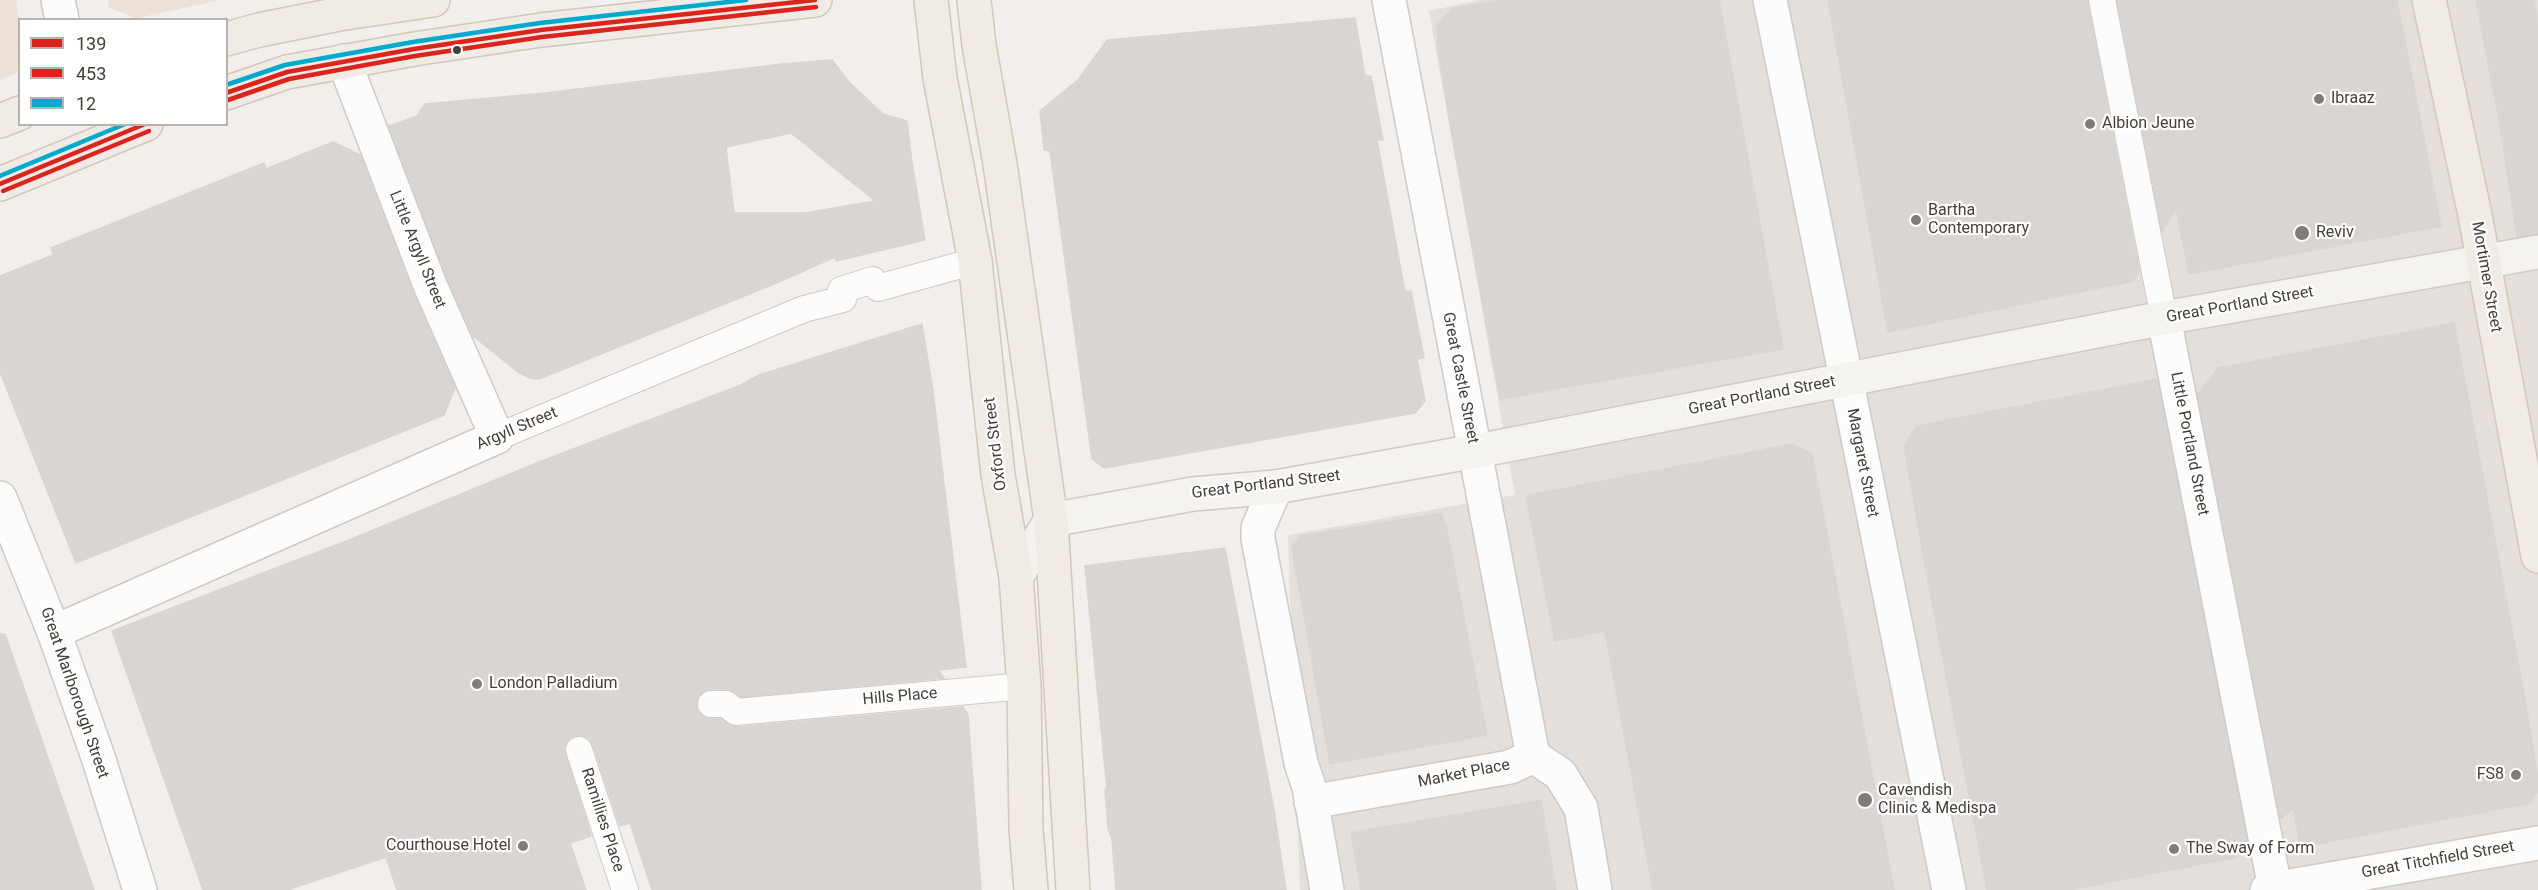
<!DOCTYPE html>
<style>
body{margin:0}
#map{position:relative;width:2538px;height:890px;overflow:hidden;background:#f1eeeb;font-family:Roboto,sans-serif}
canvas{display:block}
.legend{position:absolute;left:18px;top:18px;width:210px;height:108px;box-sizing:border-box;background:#fff;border:2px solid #b5b2af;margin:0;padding:8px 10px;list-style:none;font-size:18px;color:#453f38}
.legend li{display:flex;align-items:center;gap:12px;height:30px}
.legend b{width:30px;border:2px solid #b5b2af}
</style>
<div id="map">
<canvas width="2538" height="890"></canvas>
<ul class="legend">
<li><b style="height:8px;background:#dc241f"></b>139</li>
<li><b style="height:8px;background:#dc241f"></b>453</li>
<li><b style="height:8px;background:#00a9ce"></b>12</li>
</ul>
</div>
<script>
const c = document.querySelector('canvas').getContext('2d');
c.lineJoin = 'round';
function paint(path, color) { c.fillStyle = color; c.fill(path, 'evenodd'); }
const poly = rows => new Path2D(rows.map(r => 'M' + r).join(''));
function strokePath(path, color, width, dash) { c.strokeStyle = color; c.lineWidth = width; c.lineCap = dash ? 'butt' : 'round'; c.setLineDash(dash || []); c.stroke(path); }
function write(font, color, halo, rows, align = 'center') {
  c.font = font + ' Roboto,sans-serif'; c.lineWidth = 4.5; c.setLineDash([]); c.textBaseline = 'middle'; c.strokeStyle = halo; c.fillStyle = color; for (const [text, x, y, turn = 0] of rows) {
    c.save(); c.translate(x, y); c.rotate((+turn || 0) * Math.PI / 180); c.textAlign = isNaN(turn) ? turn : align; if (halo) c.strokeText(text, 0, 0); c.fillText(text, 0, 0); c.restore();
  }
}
paint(poly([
 [1480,0,2538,0,2538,890,1300,890,1288,535,1515,495,1429,11]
]), '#e4dfda');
paint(poly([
 [0,0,16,0,19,20,20,67,15,74,0,79],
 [108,0,221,0,137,18,109,8]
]), '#ebe1d9');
const building = poly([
 [1500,0,1719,0,1783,349,1500,399,1454,147,1438,49,1437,25,1451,9,1500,0],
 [1828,0,2087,0,2139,271,2133,281,1888,332,1828,0],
 [2117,0,2397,0,2441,226,2189,274,2176,209,2162,232,2117,0],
 [2476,0,2534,0,2538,22,2538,234,2517,237,2500,125,2476,0],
 [1355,18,1365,76,1371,76,1383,140,1377,140,1405,292,1411,291,1424,358,1417,359,1425,401,1415,413,1104,468,1092,459,1050,151,1044,150,1040,111,1078,80,1107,40,1355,18],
 [832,60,849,82,883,114,907,121,912,162,925,240,836,261,835,257,779,282,539,379,530,378,518,372,473,336,447,278,389,126,417,116,425,104,545,93,782,64,832,60],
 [791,133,875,201,805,213,734,213,726,147,791,133],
 [333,142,360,155,413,293,455,388,444,415,76,563,0,372,0,276,53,255,51,248,264,163,266,169,333,142],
 [2454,323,2522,683,2538,777,2538,791,2531,803,2301,847,2293,808,2281,819,2198,394,2218,368,2454,323],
 [922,324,933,391,966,667,938,670,944,678,741,697,727,689,710,689,698,696,696,705,698,712,704,717,721,719,737,727,963,707,968,715,981,890,652,890,630,823,620,826,593,745,589,738,581,735,568,740,564,748,591,836,570,843,586,890,397,890,386,857,287,890,203,890,112,631,349,540,539,462,741,385,759,375,922,324],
 [2157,379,2248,848,2237,857,2069,890,1987,890,1924,560,1904,445,1917,426,2157,379],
 [1792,444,1812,454,1894,890,1653,890,1605,631,1555,641,1526,496,1792,444],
 [1441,513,1446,526,1487,735,1330,764,1292,547,1300,536,1441,513],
 [1225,548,1275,816,1286,890,1116,890,1112,839,1108,828,1105,789,1107,789,1085,566,1225,548],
 [0,634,5,634,94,890,0,890,0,634],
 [1541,800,1556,890,1361,890,1351,833,1541,800]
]);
paint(building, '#d9d5d2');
strokePath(building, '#d9d5d1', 1.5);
const pedestrian = poly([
 [2102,0,2164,318],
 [497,437,804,309,843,299,841,290,873,280,878,288,975,261],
 [711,704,726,704,736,712,1024,686],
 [579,750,625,890]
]);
const minor = poly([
 [1389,0,1533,756],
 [2164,318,2275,888],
 [1276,487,1258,528,1258,539,1301,763,1309,787,1327,890],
 [54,632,497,437,430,285,344,61],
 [1533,756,1560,774,1581,808,1595,890],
 [1311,802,1510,767,1533,756]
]);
const tertiary = poly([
 [58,0,62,20],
 [1770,0,1949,890],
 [0,498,54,632,98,757,140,890],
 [2267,890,2538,843]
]);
const secondary = poly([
 [1016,577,1051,520,1062,518,1193,494,1276,487,1503,446,2164,318,2538,252]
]);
const primary = poly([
 [931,0,940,78,975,261,998,475,1016,577,1024,686,1026,829,1031,890],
 [974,0,979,45,1000,164,1051,520,1073,890],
 [2429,0,2475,215,2538,556],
 [226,39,259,30,339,14,433,0],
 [226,93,287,72,414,49,541,30,815,0],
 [0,121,20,113],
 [0,184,146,124]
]);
strokePath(pedestrian, '#cdcac7', 28);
strokePath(minor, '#cdcac7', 36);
strokePath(tertiary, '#cdcac7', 36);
strokePath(secondary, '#cfcac3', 36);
strokePath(primary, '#d1c8bb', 36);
strokePath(pedestrian, '#fdfcfc', 26);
strokePath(minor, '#fdfcfc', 33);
strokePath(tertiary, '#fdfcfc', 33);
strokePath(secondary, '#f5f3f0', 33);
strokePath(primary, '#f0ebe5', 33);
strokePath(poly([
 [226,93,287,72,414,49,541,30,815,0],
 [0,184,145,124]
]), '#dc241f', 4.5);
strokePath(poly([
 [228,100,289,79,415,56,542,37,816,7],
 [3,191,149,131]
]), '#dc241f', 4.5);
strokePath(poly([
 [226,85,285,65,413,42,540,23,746,0],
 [0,176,125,124]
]), '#00a9ce', 4.5);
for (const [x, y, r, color] of [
 [457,50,5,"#453f38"],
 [2319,99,6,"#817c77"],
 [2090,124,6,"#817c77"],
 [1916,220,6,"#817c77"],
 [2302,233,8,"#817c77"],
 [477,684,6,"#817c77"],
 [2516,775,6,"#817c77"],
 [1865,800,8,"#817c77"],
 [523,846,6,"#817c77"],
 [2174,849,6,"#817c77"]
]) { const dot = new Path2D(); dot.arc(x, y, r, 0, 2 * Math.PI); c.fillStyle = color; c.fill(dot); strokePath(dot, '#fff', 2); }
write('16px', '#453f38', '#fff', [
 ["Ibraaz",2331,99],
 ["Albion Jeune",2102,124],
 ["Bartha",1928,211],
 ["Contemporary",1928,229],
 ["Reviv",2316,233],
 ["London Palladium",489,684],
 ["FS8",2504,775,"right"],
 ["Cavendish",1878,791],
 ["Clinic & Medispa",1878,809],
 ["Courthouse Hotel",511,846,"right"],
 ["The Sway of Form",2186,849]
], 'left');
write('16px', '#453f38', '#fff', [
 ["Little Argyll Street",417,250,68],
 ["Mortimer Street",2486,277,80],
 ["Great Portland Street",2240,305,-10],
 ["Great Castle Street",1460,378,79],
 ["Great Portland Street",1762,396,-11],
 ["Argyll Street",517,429,-23],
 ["Oxford Street",996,444,-97],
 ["Little Portland Street",2189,444,79],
 ["Margaret Street",1862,463,79],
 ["Great Portland Street",1266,485,-7],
 ["Great Marlborough Street",74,693,71],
 ["Hills Place",900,697,-5],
 ["Market Place",1464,774,-11],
 ["Ramillies Place",602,820,72],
 ["Great Titchfield Street",2438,860,-10]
]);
</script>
